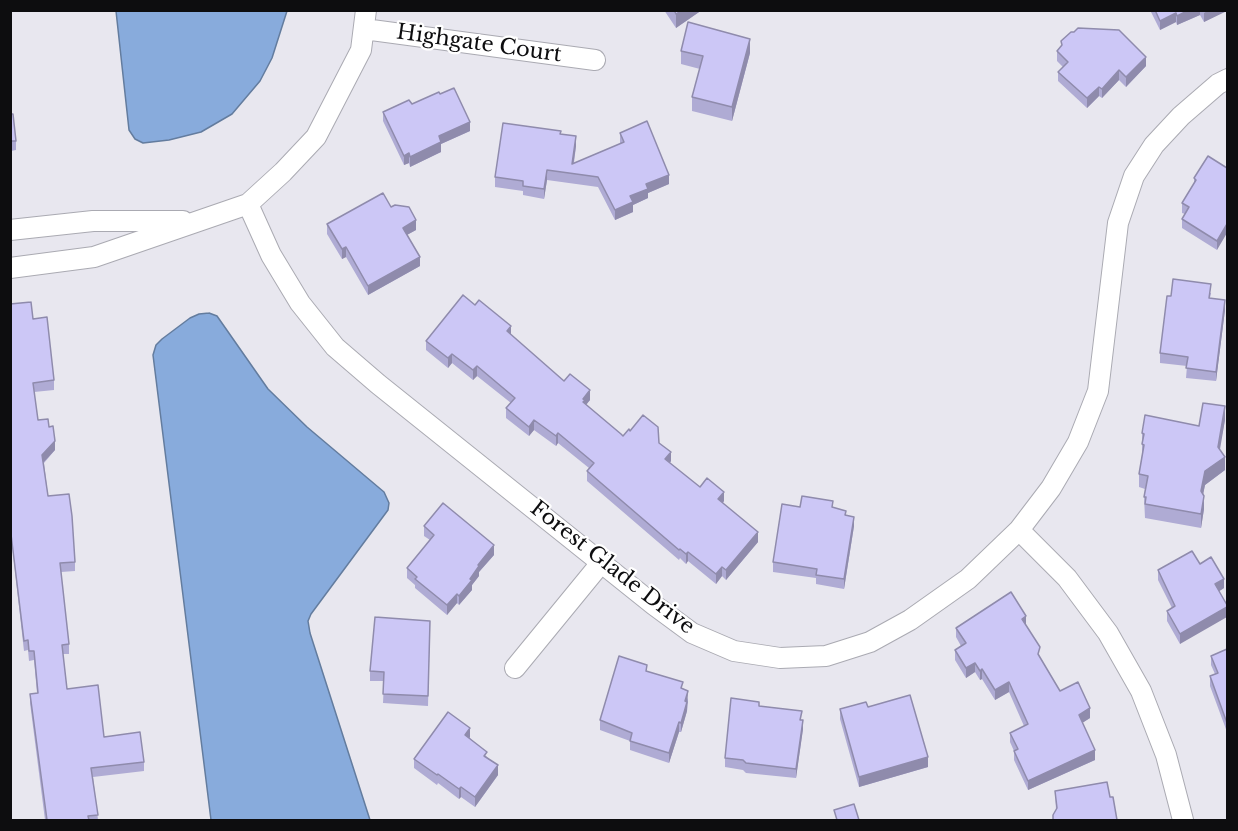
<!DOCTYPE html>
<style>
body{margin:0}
#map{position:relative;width:1238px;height:831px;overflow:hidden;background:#e8e7ef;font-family:"Libre Baskerville",serif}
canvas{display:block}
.frame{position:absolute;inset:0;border:12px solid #0d0d0f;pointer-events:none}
</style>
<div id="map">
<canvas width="1238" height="831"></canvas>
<div class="frame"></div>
</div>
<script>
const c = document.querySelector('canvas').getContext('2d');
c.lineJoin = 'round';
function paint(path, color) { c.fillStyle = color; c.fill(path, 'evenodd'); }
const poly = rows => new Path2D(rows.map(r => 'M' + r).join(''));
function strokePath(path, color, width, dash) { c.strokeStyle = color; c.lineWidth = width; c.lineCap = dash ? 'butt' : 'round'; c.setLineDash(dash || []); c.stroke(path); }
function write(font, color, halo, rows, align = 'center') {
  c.font = font + ' "Libre Baskerville",serif'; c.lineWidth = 4.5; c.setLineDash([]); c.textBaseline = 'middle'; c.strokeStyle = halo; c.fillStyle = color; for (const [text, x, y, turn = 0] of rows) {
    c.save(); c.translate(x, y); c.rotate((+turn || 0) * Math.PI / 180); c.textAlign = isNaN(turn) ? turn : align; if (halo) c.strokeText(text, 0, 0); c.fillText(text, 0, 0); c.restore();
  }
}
const water = poly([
 [116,11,116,10,287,11,272,58,260,81,232,114,201,132,169,140,143,143,135,139,129,130,116,11],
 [209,313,217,316,268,389,307,427,384,492,389,503,388,510,311,614,308,621,310,633,370,820,211,820,153,355,156,345,162,339,190,318,199,314,209,313]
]);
paint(water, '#88abdc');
strokePath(water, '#637c9e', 1.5);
const street = poly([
 [364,29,595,60],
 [248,204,271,255,300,303,335,347,378,384,654,605,692,633,734,651,780,658,826,656,870,642,910,620,968,579,1019,530,1051,488,1078,442,1098,391,1118,223,1134,176,1154,145,1181,116,1218,84,1228,79],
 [10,230,93,221,183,221],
 [10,268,94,257,248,204,283,172,316,137,361,50,366,10],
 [1019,530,1067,578,1108,633,1141,691,1166,755,1183,820],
 [515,668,601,563]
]);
strokePath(street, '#aaaab2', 22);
strokePath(street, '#fff', 20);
paint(poly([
 [664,10,702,10,676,28],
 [1150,10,1227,10,1204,22,1200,15,1177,25,1176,22,1160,30],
 [681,51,750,53,732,121,692,111,692,97,700,69,681,64],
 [1057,51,1146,66,1126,87,1119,80,1102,98,1099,96,1087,108,1058,81,1058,72,1063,67,1057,61],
 [440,94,470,131,441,144,441,152,410,167,409,163,404,165,383,121,383,112,412,104],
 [10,114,16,141,16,150,11,151,12,165,10,165],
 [620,133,669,184,648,193,648,198,633,205,633,212,615,220,598,187,547,180,544,199,523,195,523,191,495,187,495,177,561,134,576,146,574,163,620,144],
 [1227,168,1217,250,1182,228,1182,219,1185,214,1182,213,1182,203,1194,183,1194,178],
 [391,207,416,230,407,235,420,266,368,295,346,257,342,259,327,234,327,224],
 [1211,293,1210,298,1225,310,1216,381,1186,378,1187,366,1160,363,1160,353,1171,296],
 [10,304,33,319,54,380,54,390,34,392,38,420,49,427,55,450,44,463,48,496,75,562,75,571,61,572,69,644,69,654,63,654,67,689,104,737,144,762,144,771,93,777,98,820,45,820,30,703,30,694,37,693,34,660,29,661,28,650,24,651,11,536],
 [475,305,564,381,590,400,586,405,621,434,623,436,630,431,659,443,671,461,670,463,700,487,724,501,723,503,758,542,726,580,722,576,716,584,688,561,686,564,680,558,679,560,587,481,587,471,589,468,558,443,556,446,534,430,529,436,506,418,506,408,511,403,477,376,473,380,452,363,448,368,426,350,426,341],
 [1225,420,1219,450,1225,470,1205,485,1203,494,1204,509,1201,528,1145,518,1144,497,1145,489,1139,487,1139,474,1142,455,1142,433,1199,426],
 [800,507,833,507,846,515,854,526,844,589,816,584,816,578,773,572,773,562],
 [424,526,494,555,479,572,479,576,472,585,472,590,459,605,457,603,447,615,415,588,415,585,407,578,407,568,430,540,424,536],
 [1200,564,1224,588,1219,591,1180,644,1167,621,1167,611,1172,608,1158,580,1158,570],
 [430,621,428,706,383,703,384,681,370,681,370,671],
 [1026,625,1040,657,1060,691,1090,718,1082,723,1095,760,1028,790,1014,760,1014,751,1010,742,1010,733,1024,726,1009,692,995,700,982,679,980,680,975,672,966,678,955,660,955,650,961,646,956,637,956,628],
 [1227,649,1227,732,1210,686,1210,676,1215,674,1211,665,1211,656],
 [647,671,683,689,688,700,687,711,681,732,679,732,669,763,630,750,630,741,600,730,600,720],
 [759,706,802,720,803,729,796,778,746,773,743,770,725,767,725,758],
 [868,707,928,767,859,787,840,719,840,709],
 [470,737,470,738,487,757,498,775,475,807,461,797,459,799,438,783,437,785,414,768,414,759],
 [1055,791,1110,797,1117,820,1053,820,1053,815,1056,810]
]), '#afabd4');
paint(poly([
 [682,10,702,10,676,28,676,14],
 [1189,10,1200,10,1200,15,1177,25,1177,16],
 [1209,10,1227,11,1204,22,1204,13],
 [1176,13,1176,22,1160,30,1160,21],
 [750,39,750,53,732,121,732,107],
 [1146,57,1146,66,1126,87,1126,77],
 [1119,70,1119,80,1102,98,1102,89],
 [1099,87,1099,96,1087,108,1087,98],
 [470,122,470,131,441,144,441,152,410,167,410,157,439,136],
 [576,136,576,146,572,173,572,164],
 [409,153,409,163,404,165,404,156],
 [547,170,547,180,544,199,544,189],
 [669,175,669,184,648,193,648,198,633,205,633,212,615,220,615,210,630,196,646,184],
 [416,220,416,230,403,237,403,228],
 [1227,224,1227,233,1217,250,1217,241],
 [346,247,346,257,342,259,342,249],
 [420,257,420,266,368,295,368,286],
 [1225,300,1225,310,1216,381,1216,372],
 [511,326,511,336,507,331],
 [452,354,452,363,448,368,448,358],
 [477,366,477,376,473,380,473,370],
 [590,390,590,400,585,406,583,399],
 [1225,406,1225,420,1218,461,1218,447],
 [534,420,534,430,529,436,529,427],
 [558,433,558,443,556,446,556,436],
 [55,441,55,450,42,464,42,455],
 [671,452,671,461,665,469,665,459],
 [1225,457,1225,470,1205,485,1201,505,1201,491,1205,471],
 [724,492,724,501,718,508,718,499],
 [1204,496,1204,509,1201,528,1201,514],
 [854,517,854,526,844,589,844,579],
 [758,532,758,542,726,580,726,570],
 [494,545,494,555,479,572,479,576,472,585,472,590,459,605,459,596,478,565],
 [688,552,688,561,686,564,686,554],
 [722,567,722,576,716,584,716,574],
 [1224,579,1224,588,1215,594,1215,584],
 [457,594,457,603,447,615,447,605],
 [1227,607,1227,617,1180,644,1180,634],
 [1026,616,1026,626,1022,619],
 [975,663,975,672,966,678,966,668],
 [982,669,982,679,980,680,980,671],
 [1009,682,1009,692,995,700,995,690],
 [688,691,687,711,681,732,681,723,685,701],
 [1090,708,1090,718,1079,725,1079,715],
 [803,720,803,729,796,778,796,769],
 [679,722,679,732,669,763,669,753],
 [470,728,470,737,465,744,465,735],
 [1095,750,1095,760,1028,790,1028,781],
 [928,757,928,767,859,787,859,777],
 [498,765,498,775,475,807,475,797],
 [461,787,461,797,459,799,459,789]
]), '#8f8bac');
const building = poly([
 [674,10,682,10,676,14,674,10],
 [1155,10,1189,10,1177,16,1176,13,1160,21,1155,10],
 [688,22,750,39,732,107,692,97,703,56,681,51,688,22],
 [1078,28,1119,30,1146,57,1126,77,1119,70,1102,89,1099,87,1087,98,1058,72,1068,62,1057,51,1062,45,1061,41,1071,32,1074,32,1078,28],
 [454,88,470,122,439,136,441,142,410,157,409,153,404,156,383,112,409,100,412,104,439,92,440,94,454,88],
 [10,114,13,114,16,141,10,141,10,114],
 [647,121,669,175,646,184,648,189,630,196,633,202,615,210,598,177,547,170,544,189,523,186,523,181,495,177,503,123,561,131,560,134,576,136,572,164,624,142,620,133,647,121],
 [1208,156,1227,168,1227,224,1217,241,1182,219,1189,207,1182,203,1196,180,1194,178,1208,156],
 [383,193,391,207,395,205,409,207,416,220,403,228,420,257,368,286,346,247,342,249,327,224,383,193],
 [1173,279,1211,284,1209,298,1225,300,1216,372,1186,368,1188,357,1160,353,1167,296,1171,296,1173,279],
 [463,295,475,305,479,300,511,326,507,331,564,381,570,374,590,390,583,399,585,400,583,402,621,434,623,436,629,429,630,431,643,415,658,427,659,443,671,452,665,459,700,487,707,478,724,492,718,499,758,532,726,570,722,567,716,574,688,552,686,554,680,549,679,550,587,471,594,463,558,433,556,436,534,420,529,427,506,408,515,398,477,366,473,370,452,354,448,358,426,341,463,295],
 [31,302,33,319,47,317,54,380,33,383,38,420,48,419,49,427,53,426,55,441,42,455,48,496,69,494,72,516,75,562,60,563,69,644,62,645,67,689,98,685,104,737,140,732,144,762,91,768,98,815,88,816,89,820,47,820,30,694,38,693,34,651,29,651,28,640,24,641,10,526,10,304,31,302],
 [1203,403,1225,406,1218,447,1225,457,1205,471,1201,491,1204,496,1201,514,1145,504,1146,497,1144,497,1148,476,1139,474,1144,445,1142,444,1144,434,1142,433,1145,415,1199,426,1203,403],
 [802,496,833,501,832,507,846,511,845,515,854,517,844,579,816,575,817,569,773,562,782,504,800,507,802,496],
 [443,503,494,545,478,565,479,566,470,579,472,580,459,596,457,594,447,605,415,579,417,577,407,568,434,535,424,526,443,503],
 [1192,551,1200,564,1211,557,1224,579,1215,584,1227,605,1227,607,1180,634,1167,611,1175,606,1158,570,1192,551],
 [1011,592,1026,616,1022,619,1040,647,1038,654,1060,691,1078,682,1090,708,1079,715,1095,750,1028,781,1014,751,1018,749,1010,733,1028,724,1009,682,995,690,982,669,980,671,975,663,966,668,955,650,966,643,956,628,1011,592],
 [375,617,430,621,428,696,383,694,384,672,370,671,375,617],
 [1227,649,1227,723,1210,676,1218,673,1211,656,1227,649],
 [619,656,647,665,646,671,683,682,681,688,688,691,685,701,687,702,681,723,679,722,669,753,630,741,632,733,600,720,619,656],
 [910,695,928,757,859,777,840,709,866,702,868,707,910,695],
 [731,698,759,702,759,706,802,711,800,720,803,720,796,769,746,763,743,760,725,758,731,698],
 [448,712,470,728,465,735,487,752,484,756,498,765,475,797,461,787,459,789,438,774,437,775,414,759,448,712],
 [1107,782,1110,797,1113,797,1117,820,1053,820,1053,815,1057,808,1055,791,1107,782],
 [854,804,859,820,837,820,834,810,854,804]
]);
paint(building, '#ccc7f6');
strokePath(building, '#8f8bac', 1.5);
write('21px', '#0d0d0f', '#fff', [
 ["Highgate Court",479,44,8],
 ["Forest Glade Drive",612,568,38]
]);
</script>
